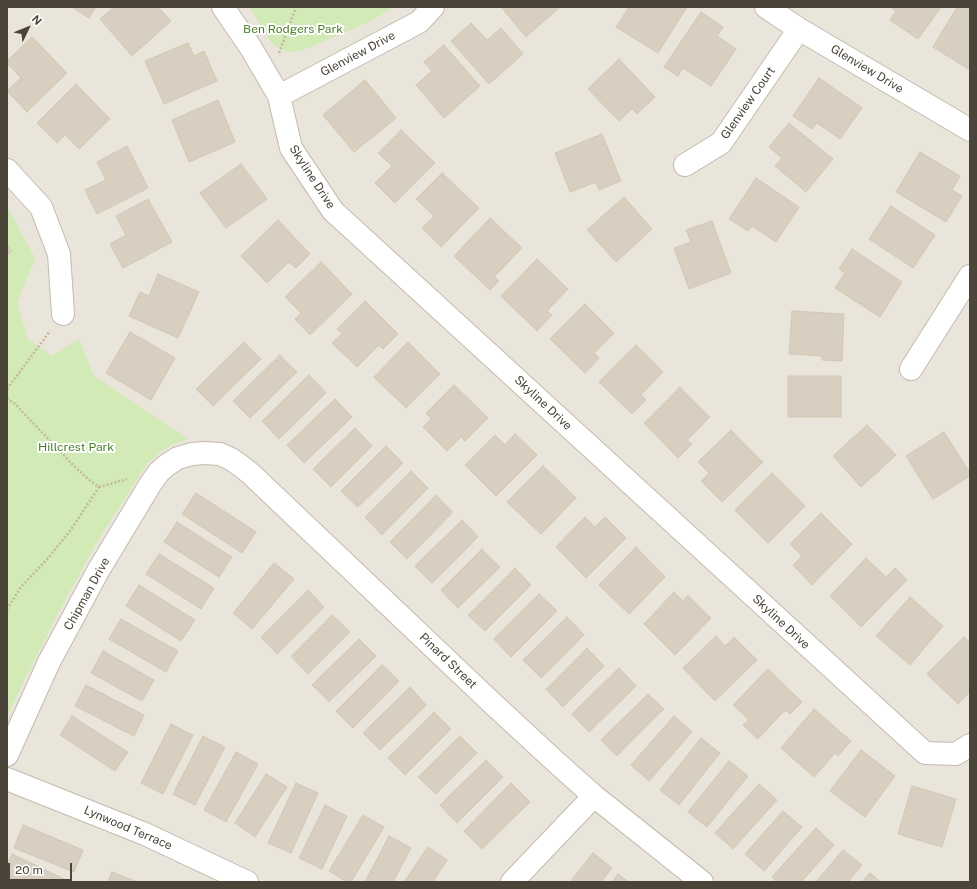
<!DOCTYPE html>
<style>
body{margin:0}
#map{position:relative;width:977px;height:889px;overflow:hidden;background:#f6f3ec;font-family:"Public Sans",sans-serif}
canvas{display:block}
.frame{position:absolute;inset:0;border:8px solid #4b4439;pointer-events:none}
.north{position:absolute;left:8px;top:8px;width:40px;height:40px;-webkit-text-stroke:3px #fff;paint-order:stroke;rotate:47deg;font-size:11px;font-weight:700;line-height:16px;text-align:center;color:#4b4439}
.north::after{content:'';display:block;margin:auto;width:14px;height:18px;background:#4b4439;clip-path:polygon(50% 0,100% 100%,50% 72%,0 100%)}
.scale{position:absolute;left:8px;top:863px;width:64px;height:18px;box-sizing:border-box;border:2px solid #4b4439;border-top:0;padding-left:5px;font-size:12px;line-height:14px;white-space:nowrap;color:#4b4439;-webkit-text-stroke:3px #fff;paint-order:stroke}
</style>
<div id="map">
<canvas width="977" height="889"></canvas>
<div class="frame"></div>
<div class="north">N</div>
<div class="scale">20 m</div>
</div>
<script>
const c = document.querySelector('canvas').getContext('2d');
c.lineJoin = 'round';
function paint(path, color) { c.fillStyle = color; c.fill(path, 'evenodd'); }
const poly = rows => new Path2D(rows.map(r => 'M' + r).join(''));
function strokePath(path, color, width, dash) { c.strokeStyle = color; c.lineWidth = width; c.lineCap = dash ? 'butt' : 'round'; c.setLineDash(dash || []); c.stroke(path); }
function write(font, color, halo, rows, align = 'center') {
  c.font = font + ' "Public Sans",sans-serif'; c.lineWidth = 4; c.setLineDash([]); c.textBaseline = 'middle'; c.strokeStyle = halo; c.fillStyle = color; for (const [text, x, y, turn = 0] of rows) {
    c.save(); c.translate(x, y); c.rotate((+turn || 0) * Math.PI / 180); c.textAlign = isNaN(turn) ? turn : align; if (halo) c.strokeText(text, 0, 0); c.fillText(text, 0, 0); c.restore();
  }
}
paint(poly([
 [7,7,970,7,970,882,7,882]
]), '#eae5da');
paint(poly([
 [250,7,393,7,373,20,343,33,308,48,294,52,287,51,279,48,274,45,269,39],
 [7,206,35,258,17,303,28,339,52,356,79,339,94,376,188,439,173,444,161,451,146,465,97,542,56,617,23,683,7,716]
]), '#d2eab5');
const building = poly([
 [72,7,96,7,89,18,72,7],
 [114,7,158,7,171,21,132,56,100,19,114,7],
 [503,7,560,7,526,37,502,8,503,7],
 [629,7,687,7,658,53,616,27,629,7],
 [890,7,941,7,918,39,890,20,896,11,890,7],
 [957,7,970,7,970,70,933,47,957,7],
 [701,12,723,27,717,36,736,49,711,86,683,68,678,76,664,67,701,12],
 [471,23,487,40,501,28,523,54,489,84,451,41,471,23],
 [32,37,67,73,27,112,7,91,21,78,7,63,7,61,32,37],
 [188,43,194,56,204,51,217,81,164,104,145,61,188,43],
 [444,45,480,86,444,118,416,85,432,71,424,62,444,45],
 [619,59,655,97,637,114,632,109,619,121,588,89,619,59],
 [819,78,862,108,840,139,817,123,812,129,793,116,819,78],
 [365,80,396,118,354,152,323,115,365,80],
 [76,84,110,119,79,149,65,135,57,143,37,123,76,84],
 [218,100,235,142,189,162,172,120,218,100],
 [789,123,833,159,806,192,775,166,782,158,769,147,789,123],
 [401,130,435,163,395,203,375,183,392,166,378,153,401,130],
 [602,134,621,181,599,190,596,182,570,192,555,153,602,134],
 [127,146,148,188,97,214,85,190,106,180,97,162,127,146],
 [920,152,960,176,952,190,962,196,946,222,896,192,920,152],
 [241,164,267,199,226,228,200,193,241,164],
 [442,173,479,208,441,247,422,228,434,216,416,199,442,173],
 [756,178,799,207,776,242,752,226,748,231,729,219,756,178],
 [624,197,652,229,616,262,587,230,624,197],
 [148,199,172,242,123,268,110,244,126,235,116,216,148,199],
 [891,206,935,235,913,268,869,239,891,206],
 [490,218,522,248,494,277,499,281,490,290,454,256,490,218],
 [278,220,310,254,296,268,289,262,267,283,241,256,278,220],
 [712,221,731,273,689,289,674,248,691,242,686,230,712,221],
 [7,245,12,251,7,255,7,245],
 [852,249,902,282,880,317,835,288,845,273,839,269,852,249],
 [537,259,568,289,547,311,552,315,537,331,501,296,537,259],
 [321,262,352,294,310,335,295,319,301,313,285,297,321,262],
 [158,274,199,292,178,338,129,316,140,292,149,296,158,274],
 [365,301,398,334,383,349,379,345,357,367,332,343,342,334,337,329,365,301],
 [585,304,614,333,594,353,599,358,585,373,550,339,585,304],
 [792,311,844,314,842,361,822,360,822,356,789,354,792,311],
 [130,332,175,358,151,400,106,373,130,332],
 [244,342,261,359,213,406,196,389,244,342],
 [408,342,440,374,406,408,374,377,408,342],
 [636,345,663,372,641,395,646,400,632,414,599,382,636,345],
 [280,355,297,372,250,418,233,401,280,355],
 [309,375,326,393,279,439,262,421,309,375],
 [788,376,841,376,841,417,788,417,788,376],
 [454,385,488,418,465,441,461,437,447,451,423,427,431,419,426,413,454,385],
 [680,387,710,417,687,440,692,444,678,458,644,423,680,387],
 [335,399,352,417,304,463,287,445,335,399],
 [867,425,896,455,861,487,833,456,867,425],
 [355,428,372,446,331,487,313,469,355,428],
 [731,430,763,462,722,502,701,481,709,473,698,462,731,430],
 [944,432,970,473,970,476,933,499,906,456,944,432],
 [515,434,537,455,496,496,465,465,495,435,505,445,515,434],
 [386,446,403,463,358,507,341,491,386,446],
 [543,466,576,498,541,534,507,502,543,466],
 [411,471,428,488,382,535,365,517,411,471],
 [772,473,805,506,768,543,735,510,772,473],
 [196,493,256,532,242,553,182,514,196,493],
 [436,495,453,512,407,559,390,542,436,495],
 [821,513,852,544,812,585,793,565,802,556,790,544,821,513],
 [585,517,595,527,605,517,626,538,586,578,556,547,585,517],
 [462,520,478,537,432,583,415,566,462,520],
 [177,522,232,557,219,577,164,542,177,522],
 [636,547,665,577,629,614,599,585,636,547],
 [482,549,500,567,458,608,441,590,482,549],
 [159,554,214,588,201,609,146,574,159,554],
 [866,558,886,577,895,568,907,580,861,627,830,596,866,558],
 [274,563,294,579,252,629,233,613,274,563],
 [515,568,531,585,485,631,468,615,515,568],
 [139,585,195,620,181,641,126,606,139,585],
 [308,590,324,607,277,654,261,637,308,590],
 [674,592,683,601,688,595,711,618,675,655,644,624,674,592],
 [539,594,557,611,511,657,494,639,539,594],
 [910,597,943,626,910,665,876,636,910,597],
 [332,615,350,632,308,674,291,656,332,615],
 [567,617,584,635,541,678,523,660,567,617],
 [121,619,178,651,166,672,109,639,121,619],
 [716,636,725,646,734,637,757,660,715,701,683,668,716,636],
 [964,637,970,643,970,692,958,704,927,674,964,637],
 [359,639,376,656,329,702,312,685,359,639],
 [587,648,604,666,563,707,546,689,587,648],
 [103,651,154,680,142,701,91,673,103,651],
 [382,665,399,681,353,728,336,711,382,665],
 [619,668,636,686,589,732,572,714,619,668],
 [768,669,802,702,790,714,785,710,758,739,743,725,749,720,733,705,768,669],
 [86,685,144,715,134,736,75,706,86,685],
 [410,687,426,705,380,750,363,733,410,687],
 [648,694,664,709,617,756,601,740,648,694],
 [814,709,851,741,838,756,835,753,814,777,781,748,814,709],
 [434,712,451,729,405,775,388,758,434,712],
 [72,716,128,752,115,771,60,735,72,716],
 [674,716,692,732,649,781,631,765,674,716],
 [171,724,193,735,163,794,141,783,171,724],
 [203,736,225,747,195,805,173,794,203,736],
 [460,736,477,753,436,794,418,777,460,736],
 [701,738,720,753,679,805,660,790,701,738],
 [861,750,895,776,865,817,830,791,861,750],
 [236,752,258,764,226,822,204,810,236,752],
 [486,760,503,777,457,823,440,805,486,760],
 [729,761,748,776,707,827,688,812,729,761],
 [266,774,287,787,255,837,235,823,266,774],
 [296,783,318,793,291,853,268,843,296,783],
 [511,783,530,802,482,849,464,831,511,783],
 [759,784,777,800,733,849,715,833,759,784],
 [912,786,956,799,942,847,898,834,912,786],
 [325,805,347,816,322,869,299,858,325,805],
 [783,811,802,827,764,871,745,854,783,811],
 [363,815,384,827,351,882,347,882,329,871,363,815],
 [23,825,83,850,74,872,14,848,23,825],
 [816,828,834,845,801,882,777,882,772,877,816,828],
 [389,836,411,848,393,882,365,882,389,836],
 [428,847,447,860,433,882,404,882,428,847],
 [843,850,862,865,848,882,816,882,843,850],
 [593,853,612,868,601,882,570,882,593,853],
 [12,854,66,880,65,882,12,882,7,880,7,865,12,854],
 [112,872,135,881,135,882,108,882,112,872],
 [870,873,881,882,862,882,870,873],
 [618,874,629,882,612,882,618,874]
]);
paint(building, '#d8cfc1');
strokePath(building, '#d3c7b4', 1);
const street = poly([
 [223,7,251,48,279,96,291,148,333,211,925,753,956,754,970,745],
 [766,7,799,29,970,130],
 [279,96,419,22,433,7],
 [685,165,721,143,799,29],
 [7,170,41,207,59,254,63,314],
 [911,369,970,276],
 [7,755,49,662,98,571,151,483,159,472,167,465,178,458,192,454,205,453,220,454,231,459,241,466,251,474,492,703,557,763,594,796,702,882],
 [7,779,145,834,247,882],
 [512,882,594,796]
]);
strokePath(street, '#c2bbae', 24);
strokePath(poly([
 [279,53,296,7],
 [7,389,50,331],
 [7,398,15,404,74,466,88,479,99,487,70,531,49,557,21,587,7,609],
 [99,487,127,479]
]), '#c4b79f', 2.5, [2, 2]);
strokePath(street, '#fff', 22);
write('12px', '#4a7f2a', '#fff', [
 ["Ben Rodgers Park",293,29],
 ["Hillcrest Park",76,447]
]);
write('12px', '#4b4439', '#fff', [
 ["Glenview Drive",358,54,-28],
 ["Glenview Drive",867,69,31],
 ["Glenview Court",748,103,-55],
 ["Skyline Drive",312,177,57],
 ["Skyline Drive",543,403,43],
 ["Chipman Drive",87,594,-61],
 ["Skyline Drive",781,622,43],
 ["Pinard Street",448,661,44],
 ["Lynwood Terrace",128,828,23]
]);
</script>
